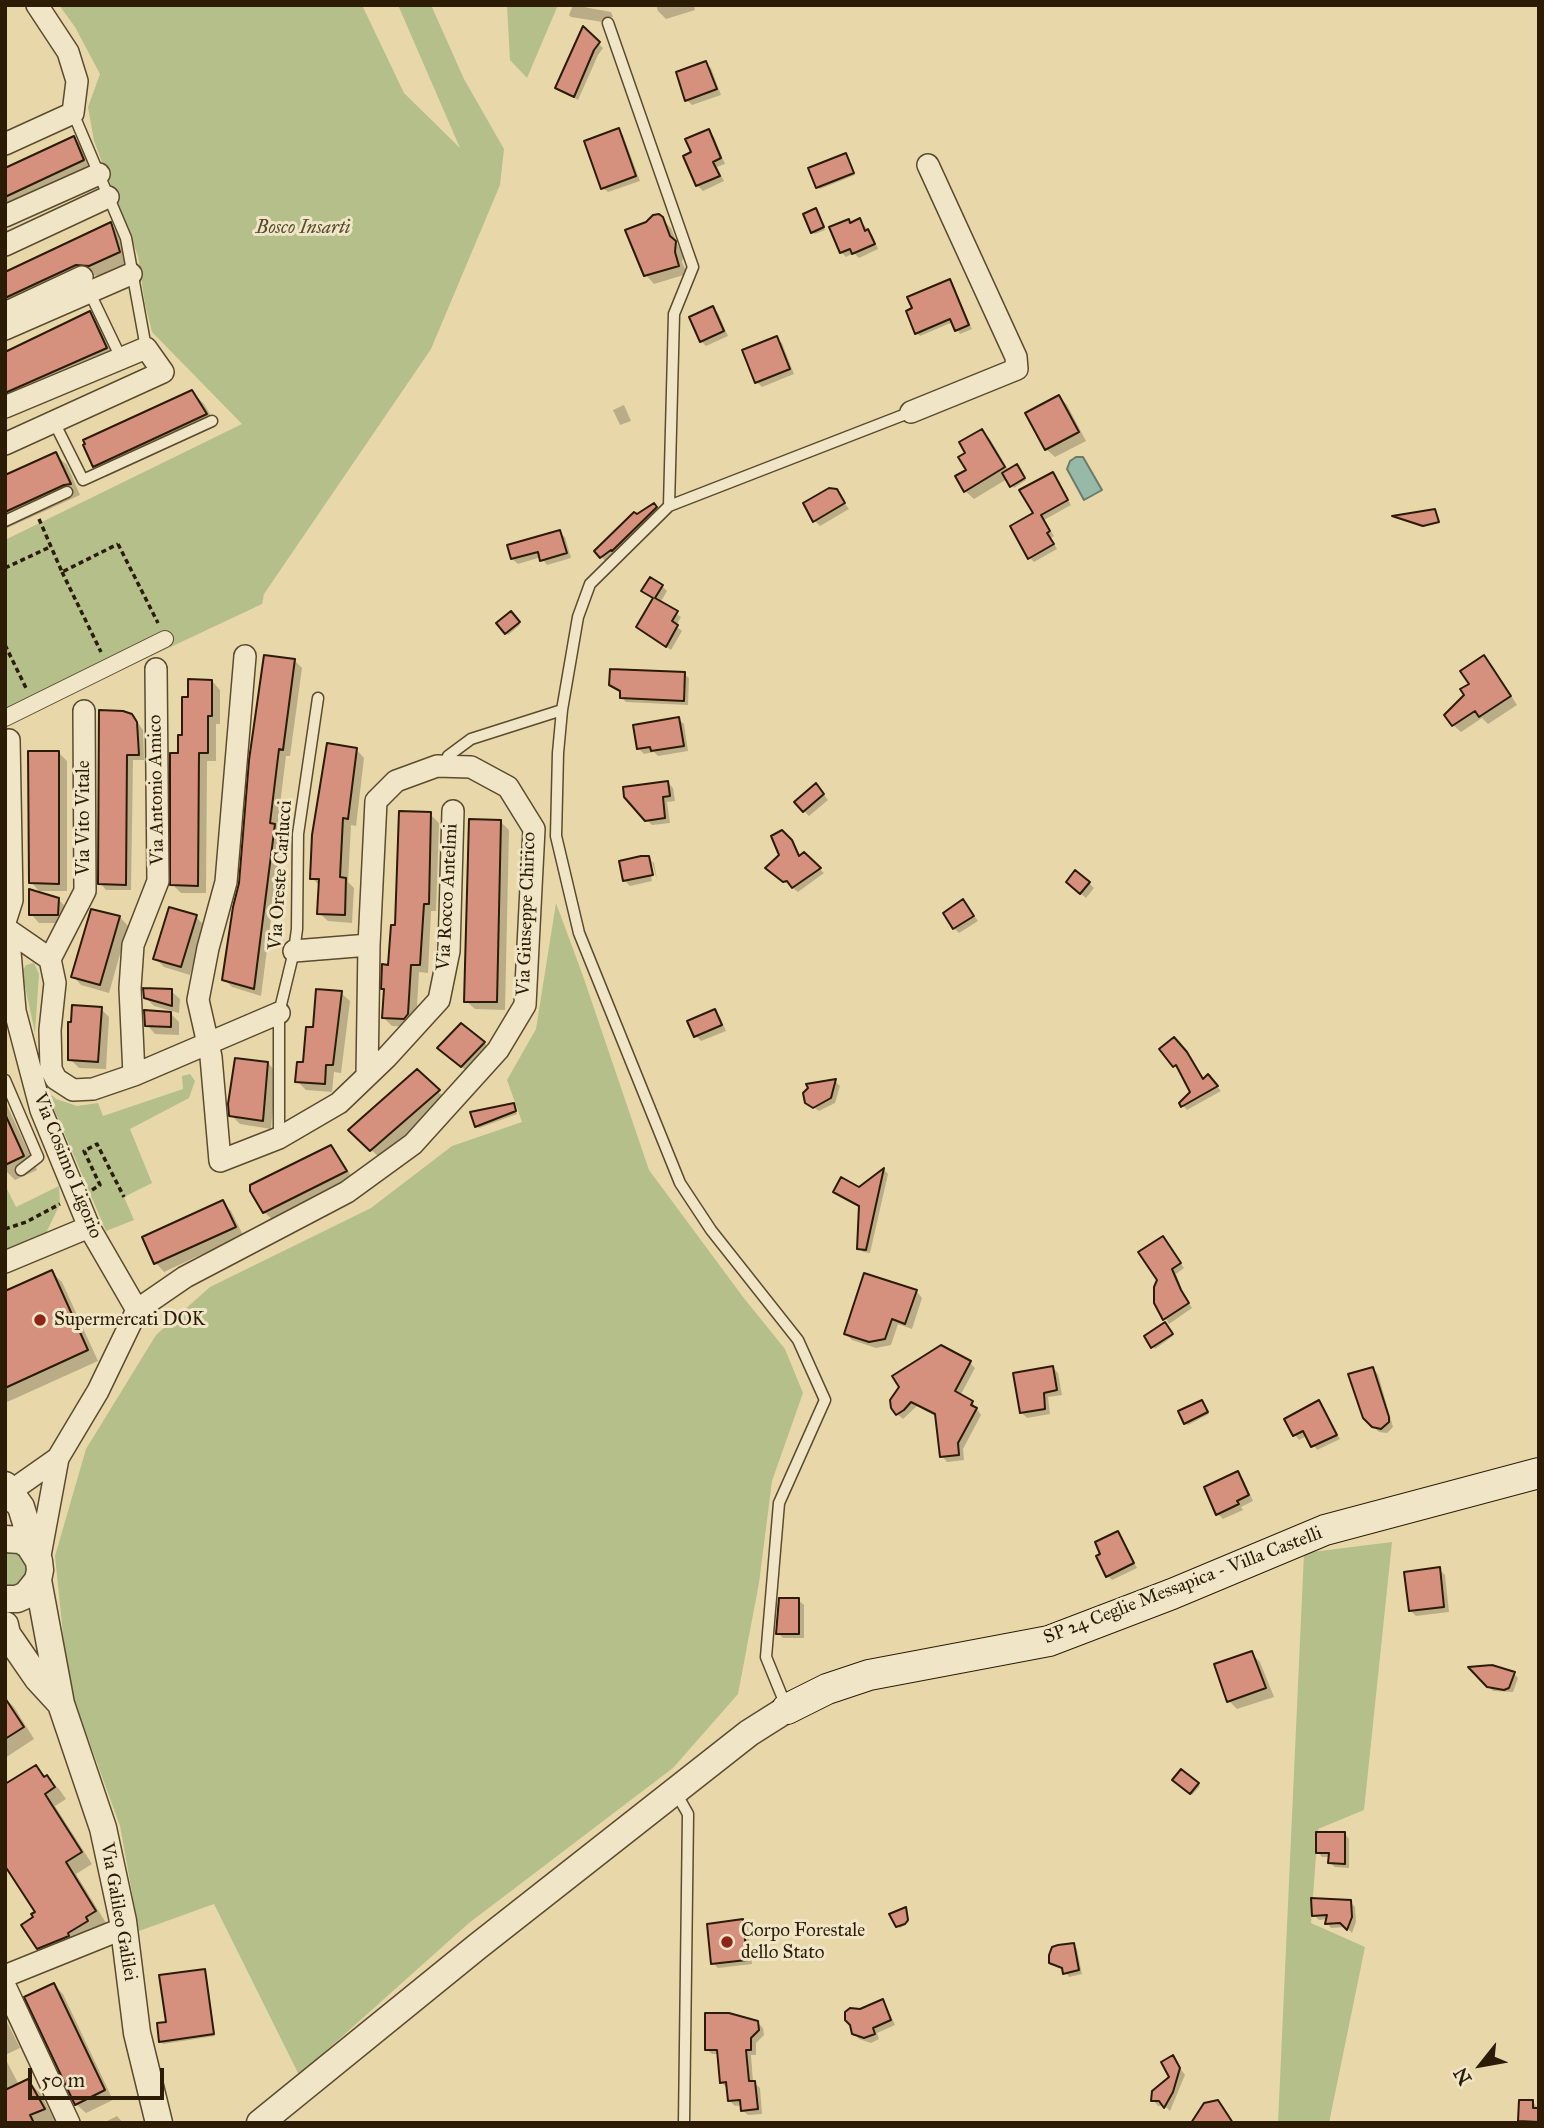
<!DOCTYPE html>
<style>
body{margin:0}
#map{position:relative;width:1544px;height:2128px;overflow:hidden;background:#e8d8a9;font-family:"IM FELL Great Primer",serif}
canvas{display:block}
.frame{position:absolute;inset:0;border:7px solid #2c1c06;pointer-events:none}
.north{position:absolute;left:1446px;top:2030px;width:70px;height:70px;-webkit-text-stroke:5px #f0e6c7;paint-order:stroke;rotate:239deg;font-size:19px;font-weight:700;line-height:28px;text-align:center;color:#2c1c06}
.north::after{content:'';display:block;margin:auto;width:24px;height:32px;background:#2c1c06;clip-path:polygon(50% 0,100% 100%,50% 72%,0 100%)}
.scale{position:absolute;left:28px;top:2068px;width:136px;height:32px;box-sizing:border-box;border:4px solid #2c1c06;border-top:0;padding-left:9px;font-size:21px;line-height:24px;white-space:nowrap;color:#2c1c06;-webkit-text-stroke:5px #f0e6c7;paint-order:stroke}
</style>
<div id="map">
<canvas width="1544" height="2128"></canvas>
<div class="frame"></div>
<div class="north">N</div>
<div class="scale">50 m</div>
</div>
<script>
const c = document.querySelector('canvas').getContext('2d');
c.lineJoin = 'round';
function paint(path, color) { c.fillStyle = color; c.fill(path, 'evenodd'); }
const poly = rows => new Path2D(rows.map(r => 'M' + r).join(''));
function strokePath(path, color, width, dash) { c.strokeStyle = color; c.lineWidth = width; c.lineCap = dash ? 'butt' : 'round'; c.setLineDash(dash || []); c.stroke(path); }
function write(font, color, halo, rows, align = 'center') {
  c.font = font + ' "IM FELL Great Primer",serif'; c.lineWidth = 6; c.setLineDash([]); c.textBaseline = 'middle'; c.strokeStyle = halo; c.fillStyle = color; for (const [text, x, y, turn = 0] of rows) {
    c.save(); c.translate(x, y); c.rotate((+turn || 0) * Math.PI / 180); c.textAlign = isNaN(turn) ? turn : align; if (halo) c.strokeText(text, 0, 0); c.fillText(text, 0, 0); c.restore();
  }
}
paint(poly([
 [59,5,362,5,404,93,460,148,398,5,431,5,464,79,504,149,500,185,431,349,264,594,262,604,5,725,5,540,242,424,152,332,145,304,138,256,94,141,88,107,100,74,75,27],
 [507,5,558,5,527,78,510,60],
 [556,903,583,976,649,1170,743,1297,785,1349,803,1393,772,1481,759,1583,738,1694,673,1768,469,1923,299,2075,214,1904,139,1931,120,1826,68,1683,55,1556,86,1449,156,1335,210,1287,371,1208,452,1146,522,1122,507,1080,536,1029],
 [34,963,39,974,35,1033,22,972,26,965],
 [190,1074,195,1081,189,1098,130,1129,152,1183,124,1197,134,1220,106,1231,46,1090,56,1099,77,1106,98,1103,103,1116,183,1089,182,1076],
 [5,1185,16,1207,59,1186,60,1204,46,1233,5,1251],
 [1392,1542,1364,1810,1318,1829,1311,1923,1365,1947,1329,2123,1278,2123,1304,1553],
 [5,1549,15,1550,27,1563,27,1575,19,1584,13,1586,5,1586]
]), '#b4bf8a');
const water = poly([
 [1076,457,1083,457,1102,490,1084,500,1067,469,1070,461,1076,457]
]);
paint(water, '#97baa8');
strokePath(water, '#6c7b67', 2);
paint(poly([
 [573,5,611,12,613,17,607,17,603,22,571,17,569,15],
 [656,5,694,5,695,10,666,19,658,11],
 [583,29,603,48,598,55,578,100,557,88],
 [705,63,711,68,721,95,692,105,687,100],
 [618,130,623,135,640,181,608,192,603,188],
 [709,131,714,137,725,164,717,167,724,181,703,191,697,185,693,153],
 [74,138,85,149,95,172,5,213,5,170],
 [845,155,855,175,820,189,818,187],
 [818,212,825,230,815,234,813,232],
 [662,219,671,228,678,246,684,254,682,262,687,274,654,284,646,275],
 [860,220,873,236,878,249,859,258,854,253,846,257,841,252,848,221,851,224],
 [110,224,121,234,130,262,101,276,88,275,5,317,5,274],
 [950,281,953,285,972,329,960,334,953,322,920,336,917,333],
 [713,308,718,313,728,336,706,346,701,341],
 [89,313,101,325,118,359,5,408,5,353],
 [777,338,782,343,794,374,762,387,757,382],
 [192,392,204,404,217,426,106,477,94,466],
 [1059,397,1067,405,1086,441,1055,457,1046,449],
 [624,405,631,421,620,425,613,410],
 [982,431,990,439,1009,471,1018,468,1026,480,1014,488,1007,479,974,499,965,491,968,453],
 [55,454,67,465,80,495,5,529,5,477],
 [1052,474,1071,505,1044,520,1054,536,1051,538,1057,549,1034,562,1030,558,1035,514],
 [836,491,849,509,820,526,815,521],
 [654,506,658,510,605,561,597,551],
 [1435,511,1440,523,1421,527,1396,518],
 [559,532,565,537,571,558,547,565,541,557,518,564,512,559],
 [662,586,667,591,660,603,681,617,676,626,682,631,671,650,638,627,654,599,643,591],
 [511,613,520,625,508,635,499,623],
 [1484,658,1492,665,1517,705,1488,724,1482,718,1461,732,1453,725],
 [294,660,302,668,290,756,286,756,277,829,282,833,261,996,232,987,224,979,241,883],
 [684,674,689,678,688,705,626,702,622,698],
 [212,681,220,690,220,724,216,724,216,761,207,761,206,893,181,893,172,884,180,755,190,699],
 [132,715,143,730,144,760,133,760,131,890,106,890,100,883],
 [678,719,684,724,688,751,658,756,654,752,644,754,638,748],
 [356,749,364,758,356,826,351,825,348,882,354,888,352,923,328,921,319,913,320,886,312,878],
 [58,752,67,761,67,891,39,891,31,882],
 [668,783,673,788,675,801,667,802,670,823,652,825,647,820],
 [821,791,828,800,809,816,804,811],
 [430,814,439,823,436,911,431,911,428,973,419,972,416,1023,412,1027,392,1026,384,1018,390,966],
 [500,821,509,830,505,1010,475,1009,466,1001],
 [781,832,796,847,801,857,804,854,824,873,798,892,772,872,781,856],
 [648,858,654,863,657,880,652,862,648,862,652,881,630,886,625,881],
 [1089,883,1094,888,1086,898,1073,887],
 [58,899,67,908,66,923,39,923,31,914],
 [963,901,978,921,959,933,954,928],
 [120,917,128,926,109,993,81,985,73,976],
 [196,917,204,925,190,975,164,967,155,958],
 [171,991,180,999,179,1013,154,1006,145,997],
 [341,993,350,1001,341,1073,334,1072,332,1092,306,1090,297,1081,305,1064,314,1029],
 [101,1009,109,1017,106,1069,79,1068,70,1059],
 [715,1012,720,1017,726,1031,701,1041,696,1036],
 [171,1014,179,1022,179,1035,155,1034,147,1025],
 [484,1043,492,1051,470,1074,439,1048],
 [1161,1050,1204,1081,1213,1081,1221,1091,1187,1110,1181,1103,1192,1093,1179,1071],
 [268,1063,276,1072,271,1129,240,1124,231,1115],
 [417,1072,447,1100,380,1158,350,1130],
 [835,1081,840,1086,835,1103,819,1111,806,1102],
 [5,1101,37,1170,15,1180,5,1170],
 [513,1105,517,1114,479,1128,477,1126],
 [331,1147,339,1156,354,1180,273,1220,264,1212],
 [884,1170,888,1174,870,1253,863,1252,859,1248,860,1208,835,1192,859,1189],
 [223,1202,231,1211,243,1235,164,1272,156,1263],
 [1167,1243,1184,1268,1176,1274,1185,1297,1192,1308,1169,1324,1156,1302],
 [51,1272,62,1282,98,1361,5,1403,5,1292],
 [916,1291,922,1298,912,1329,898,1324,891,1345,876,1348,852,1340,846,1334],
 [1167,1326,1173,1336,1155,1349,1146,1337],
 [969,1362,975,1368,960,1396,972,1402,981,1415,963,1449,964,1460,947,1462,942,1456,937,1417,917,1406,903,1419,897,1414,901,1388],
 [1053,1368,1058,1373,1062,1395,1048,1397,1050,1414,1027,1418,1021,1412],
 [1373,1369,1378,1374,1393,1427,1387,1433,1379,1432,1364,1417],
 [1319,1402,1340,1439,1317,1450,1307,1436,1299,1440,1295,1435,1286,1420],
 [1203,1404,1209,1414,1188,1425,1185,1423],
 [1238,1474,1243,1479,1253,1501,1241,1507,1243,1510,1223,1519,1218,1514],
 [1118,1533,1137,1568,1112,1580,1108,1576],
 [1439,1569,1445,1575,1449,1612,1416,1616,1410,1610],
 [798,1600,804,1605,804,1638,783,1638,778,1633],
 [1251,1653,1260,1662,1274,1697,1237,1709,1229,1701],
 [1472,1668,1514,1674,1518,1678,1513,1692,1493,1691],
 [5,1698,14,1707,34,1739,5,1758],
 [36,1767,59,1789,66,1799,55,1806,92,1864,76,1874,106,1923,50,1960,38,1948,35,1918,37,1912],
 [1181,1771,1200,1786,1192,1795,1174,1780],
 [1345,1834,1349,1839,1349,1868,1335,1867,1330,1863,1330,1857,1322,1857,1318,1852],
 [1350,1902,1355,1907,1356,1922,1352,1933,1346,1927,1331,1928,1327,1923,1328,1919,1319,1920,1314,1915],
 [906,1909,909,1922,900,1928,898,1926],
 [742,1921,748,1927,752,1964,718,1968,713,1963],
 [1073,1945,1077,1949,1082,1974,1069,1977,1065,1971,1070,1973,1071,1970],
 [204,1971,206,1973,215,2036,163,2044,161,2042],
 [54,1985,63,1994,113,2100,86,2113,76,2104],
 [882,2001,887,2007,895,2025,877,2033,879,2039,871,2043,859,2039,854,2033,861,2011],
 [5,2018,20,2048,5,2055],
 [757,2022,763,2028,764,2035,756,2043,756,2055,751,2055,753,2082,760,2088,762,2114,748,2115,742,2110,742,2105,735,2106,729,2100,727,2088,721,2082,719,2054,712,2054,706,2049],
 [1172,2057,1185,2075,1170,2111,1165,2106,1158,2106,1153,2100,1172,2077],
 [5,2058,19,2085,28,2081,40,2093,56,2122,5,2123],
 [1533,2102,1539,2110,1539,2123,1522,2123,1520,2121],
 [117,2116,123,2123,103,2123]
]), '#0003');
const building = poly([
 [583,26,600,42,594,50,574,97,555,88,583,26],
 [706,61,717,89,685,101,676,72,706,61],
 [619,128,636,176,601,189,584,141,619,128],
 [709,129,721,158,713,162,720,176,696,186,683,156,691,152,685,139,709,129],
 [74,136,84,160,5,197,5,168,74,136],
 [846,153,854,173,816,188,808,168,846,153],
 [816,208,824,227,811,233,803,214,816,208],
 [659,214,663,217,670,236,676,241,675,252,679,266,644,276,625,230,646,222,653,215,659,214],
 [860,218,865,231,868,229,875,244,852,254,850,249,840,253,829,227,849,219,850,223,860,218],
 [111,222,120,252,89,266,76,265,5,298,5,272,111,222],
 [950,279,969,325,955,331,950,319,915,334,906,311,912,308,907,297,950,279],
 [713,306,724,331,700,342,689,317,713,306],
 [90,311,107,348,5,393,5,352,90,311],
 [777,336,790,369,755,383,742,350,777,336],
 [192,390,207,414,93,467,83,445,85,444,83,440,192,390],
 [1059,395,1079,432,1045,450,1025,413,1059,395],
 [982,429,1005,467,964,492,955,476,966,470,958,457,965,453,959,442,982,429],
 [56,452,71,484,64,485,5,512,5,475,56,452],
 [1017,464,1025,478,1010,487,1002,473,1017,464],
 [1053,472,1068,500,1041,515,1050,531,1047,533,1054,544,1028,559,1010,526,1033,513,1019,490,1053,472],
 [829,488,837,489,845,503,813,522,803,503,829,488],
 [654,503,657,507,612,551,611,550,600,558,594,551,634,512,637,514,654,503],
 [1435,509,1439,522,1423,526,1392,516,1435,509],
 [560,530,567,553,540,561,538,552,511,559,507,545,560,530],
 [650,577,663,585,655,598,678,611,672,621,678,625,666,647,636,627,653,598,641,591,650,577],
 [511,611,520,622,505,634,496,623,511,611],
 [264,655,295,659,283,750,279,749,270,823,275,824,254,989,222,980,233,907,239,883,249,760,264,655],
 [1484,655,1511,696,1479,717,1475,711,1452,726,1444,715,1464,695,1460,689,1469,684,1460,671,1484,655],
 [610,669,685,672,684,701,620,698,620,691,609,685,610,669],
 [188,679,212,680,212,716,208,716,208,753,199,753,198,886,170,885,170,753,178,753,178,735,182,735,182,697,188,697,188,679],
 [99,710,123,711,132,714,137,722,139,755,127,755,126,885,98,884,99,710],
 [679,717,684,746,651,751,650,747,637,749,633,725,679,717],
 [327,743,357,748,348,819,343,818,340,877,346,878,345,915,317,914,319,879,310,879,312,835,327,743],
 [28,751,59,751,59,884,29,883,28,751],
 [668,781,670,796,663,797,665,818,645,821,624,797,623,787,668,781],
 [816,783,824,794,803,812,794,802,816,783],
 [399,811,431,812,429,904,424,904,420,965,411,965,408,1014,404,1019,382,1018,384,989,381,989,382,964,388,965,391,925,395,925,399,811],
 [469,819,501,820,497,1002,464,1002,469,819],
 [782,830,792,840,799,856,804,852,821,868,792,888,787,881,783,882,765,868,779,855,771,836,782,830],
 [641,856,649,856,653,875,623,881,619,861,641,856],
 [1075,870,1090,882,1080,894,1066,882,1075,870],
 [29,889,59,898,58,915,29,915,29,889],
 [963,899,974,916,953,929,943,913,963,899],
 [169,907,197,915,181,967,153,959,169,907],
 [91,909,120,916,100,985,71,977,91,909],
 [143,988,172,989,172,1006,144,998,143,988],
 [316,989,342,991,333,1065,326,1065,325,1084,295,1082,297,1062,303,1062,306,1027,313,1027,316,989],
 [72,1005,102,1007,98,1062,68,1060,68,1022,71,1022,72,1005],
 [715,1009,722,1025,694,1037,687,1021,715,1009],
 [144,1010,171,1012,171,1027,145,1026,144,1010],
 [461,1023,485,1042,461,1067,437,1048,461,1023],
 [1174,1037,1187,1052,1203,1079,1208,1074,1218,1086,1181,1107,1179,1103,1190,1092,1176,1065,1173,1067,1159,1049,1174,1037],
 [235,1058,268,1062,263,1121,229,1116,228,1104,235,1058],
 [417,1069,440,1090,370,1151,348,1130,417,1069],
 [836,1079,831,1098,813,1108,805,1103,803,1093,808,1088,806,1084,836,1079],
 [514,1103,516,1111,475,1127,470,1112,514,1103],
 [5,1114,24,1156,5,1165,5,1114],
 [331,1145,347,1171,263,1213,250,1191,250,1185,331,1145],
 [884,1168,866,1250,857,1249,859,1206,833,1192,841,1177,859,1187,884,1168],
 [223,1200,236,1227,154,1264,142,1237,223,1200],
 [1163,1236,1181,1263,1172,1269,1181,1290,1189,1303,1163,1320,1154,1303,1154,1287,1157,1280,1138,1252,1163,1236],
 [52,1270,88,1350,5,1388,5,1291,52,1270],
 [864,1273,917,1290,905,1324,892,1319,885,1339,869,1342,844,1334,864,1273],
 [1165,1322,1173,1334,1151,1348,1144,1336,1165,1322],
 [941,1345,971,1361,955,1391,973,1401,971,1405,977,1408,958,1443,959,1455,940,1457,935,1414,911,1402,904,1410,896,1415,891,1408,890,1400,899,1387,892,1376,941,1345],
 [1053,1366,1057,1390,1044,1393,1045,1409,1020,1413,1013,1373,1053,1366],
 [1373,1367,1389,1417,1389,1422,1381,1429,1372,1427,1363,1418,1348,1374,1373,1367],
 [1202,1400,1208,1412,1184,1424,1178,1411,1202,1400],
 [1319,1400,1337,1435,1311,1447,1303,1431,1293,1436,1284,1419,1319,1400],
 [1238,1471,1249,1495,1237,1501,1239,1504,1216,1515,1204,1487,1238,1471],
 [1118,1531,1134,1563,1106,1577,1096,1556,1100,1554,1095,1542,1118,1531],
 [1440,1567,1444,1607,1409,1611,1404,1572,1440,1567],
 [779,1598,799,1598,799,1634,776,1634,779,1598],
 [1252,1651,1266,1688,1227,1702,1214,1664,1252,1651],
 [1492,1665,1515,1672,1509,1688,1504,1690,1487,1687,1468,1667,1492,1665],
 [5,1698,24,1727,5,1739,5,1698],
 [36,1765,44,1777,47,1775,55,1787,45,1794,82,1852,66,1862,96,1911,86,1917,88,1921,68,1933,69,1936,37,1949,21,1925,33,1917,31,1914,35,1912,5,1866,5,1784,36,1765],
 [1181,1769,1199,1783,1190,1794,1172,1780,1181,1769],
 [1316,1832,1345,1832,1345,1864,1328,1863,1329,1853,1316,1853,1316,1832],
 [1311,1898,1351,1900,1352,1917,1347,1930,1340,1923,1325,1924,1327,1915,1312,1916,1311,1898],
 [906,1907,908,1920,905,1924,896,1927,889,1914,906,1907],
 [743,1919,747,1960,711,1964,707,1924,743,1919],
 [1074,1943,1079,1970,1063,1974,1062,1968,1049,1963,1049,1955,1052,1947,1058,1945,1074,1943],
 [205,1969,214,2034,159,2042,157,2023,166,2022,159,1975,205,1969],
 [54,1983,105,2090,75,2105,24,1997,54,1983],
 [883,1999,891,2020,873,2028,875,2034,864,2038,852,2034,850,2025,845,2020,845,2012,850,2008,860,2009,883,1999],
 [705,2013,729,2013,758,2021,759,2030,751,2038,751,2050,746,2050,749,2081,755,2081,758,2109,741,2111,740,2100,728,2101,726,2082,720,2083,717,2050,705,2050,705,2013],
 [1173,2055,1180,2068,1173,2092,1164,2108,1159,2101,1151,2101,1152,2091,1169,2077,1161,2062,1173,2055],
 [28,2079,45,2109,30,2115,34,2123,5,2123,5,2090,28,2079],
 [1218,2100,1233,2123,1191,2123,1204,2103,1218,2100],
 [1519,2100,1533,2100,1533,2108,1539,2108,1539,2122,1518,2121,1519,2100]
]);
paint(building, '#d5917d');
strokePath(building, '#2c1c06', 2);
const service = poly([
 [608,23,693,267,674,314,669,506,590,584,578,617,562,710,558,753,556,836,579,933,680,1183,711,1230,798,1340,825,1400,779,1503,766,1657,786,1706],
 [73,113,126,238,146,348],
 [88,289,121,358],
 [54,422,83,480,212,421],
 [669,506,911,412],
 [5,521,67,492],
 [450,766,448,756,471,739,562,710],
 [5,1080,38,1157,21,1170],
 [279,1138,279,1013,294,951,297,929,298,834,318,698],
 [675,1791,688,1814,684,2123]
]);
const pedestrian = poly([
 [5,718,165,639]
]);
const minor = poly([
 [5,144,73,113,77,81,68,52,37,5],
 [5,216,99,174],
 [5,245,108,197],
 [5,313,82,277],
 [5,329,131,274],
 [5,407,146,348,163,372,5,444],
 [911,412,1017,369,1016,357,928,165],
 [245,656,226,882,208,948,198,1000,211,1057,220,1161,279,1138,339,1103,387,1057,439,1000,449,951,453,811],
 [5,922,12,900,9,740],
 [5,928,50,959,55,983,50,1030,51,1069,56,1079,73,1090,93,1089,134,1075,279,1013],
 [5,932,10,952,15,1011,41,1110,89,1227,137,1310,98,1391,58,1458,39,1561],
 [294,951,369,945],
 [50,959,85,891,84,711],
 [134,1075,130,988,133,945,158,881,156,669],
 [5,1262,89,1227],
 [137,1310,185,1277,347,1192,413,1144,498,1050,525,1005,534,829,508,787,471,767,437,766,396,781,376,801,369,945,367,1076],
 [5,1501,11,1491,58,1458],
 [5,1976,124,1928],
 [5,1986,69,2123]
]);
const tertiary = poly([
 [5,1485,21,1507,35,1552],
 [5,1539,20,1540,29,1545,39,1561,40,1570,38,1580,26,1595,17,1599,5,1599],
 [38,1580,61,1704,103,1828,123,1921,137,2033,159,2123],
 [5,1625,7,1634,38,1679,61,1704],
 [260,2123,478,1946,749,1733,787,1709]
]);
const secondary = poly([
 [787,1709,827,1689,869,1675,1049,1641,1172,1594,1325,1530,1539,1473]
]);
strokePath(service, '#5b4b2f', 13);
strokePath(pedestrian, '#5b4b2f', 18);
strokePath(minor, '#5b4b2f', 24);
strokePath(tertiary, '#5b4b2f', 29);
strokePath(secondary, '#2c1c06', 32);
strokePath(poly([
 [39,519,62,572,118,544],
 [118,544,158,623],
 [5,568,50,547],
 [62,572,101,652],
 [5,645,27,690],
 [92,1190,100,1185,84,1151,97,1144,124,1197],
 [5,1229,26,1222,60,1204]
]), '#2c1c06', 3.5, [5, 3.5]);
strokePath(service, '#f0e6c7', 10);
strokePath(pedestrian, '#f0e6c7', 16);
strokePath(minor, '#f0e6c7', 21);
strokePath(tertiary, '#f0e6c7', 26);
strokePath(secondary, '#f0e6c7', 30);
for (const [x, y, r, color] of [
 [40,1320,7,"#8f2418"],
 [727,1942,7,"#8f2418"]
]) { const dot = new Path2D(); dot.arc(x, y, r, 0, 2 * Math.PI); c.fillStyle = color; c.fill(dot); strokePath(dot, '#f0e6c7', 2.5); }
write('italic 19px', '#554d2e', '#f0e6c7', [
 ["Bosco Insarti",303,228]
]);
write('19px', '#2c1c06', '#f0e6c7', [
 ["Via Antonio Amico",157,790,-91],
 ["Via Vito Vitale",84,818,-90],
 ["Via Oreste Carlucci",281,875,-86],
 ["Via Rocco Antelmi",448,897,-87],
 ["Via Giuseppe Chirico",527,914,-88],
 ["Via Cosimo Ligorio",67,1166,68],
 ["SP 24 Ceglie Messapica - Villa Castelli",1183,1586,-21],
 ["Via Galileo Galilei",118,1912,80]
]);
write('19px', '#2c1c06', '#f0e6c7', [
 ["Supermercati DOK",54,1320],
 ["Corpo Forestale",741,1931],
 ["dello Stato",741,1953]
], 'left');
</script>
